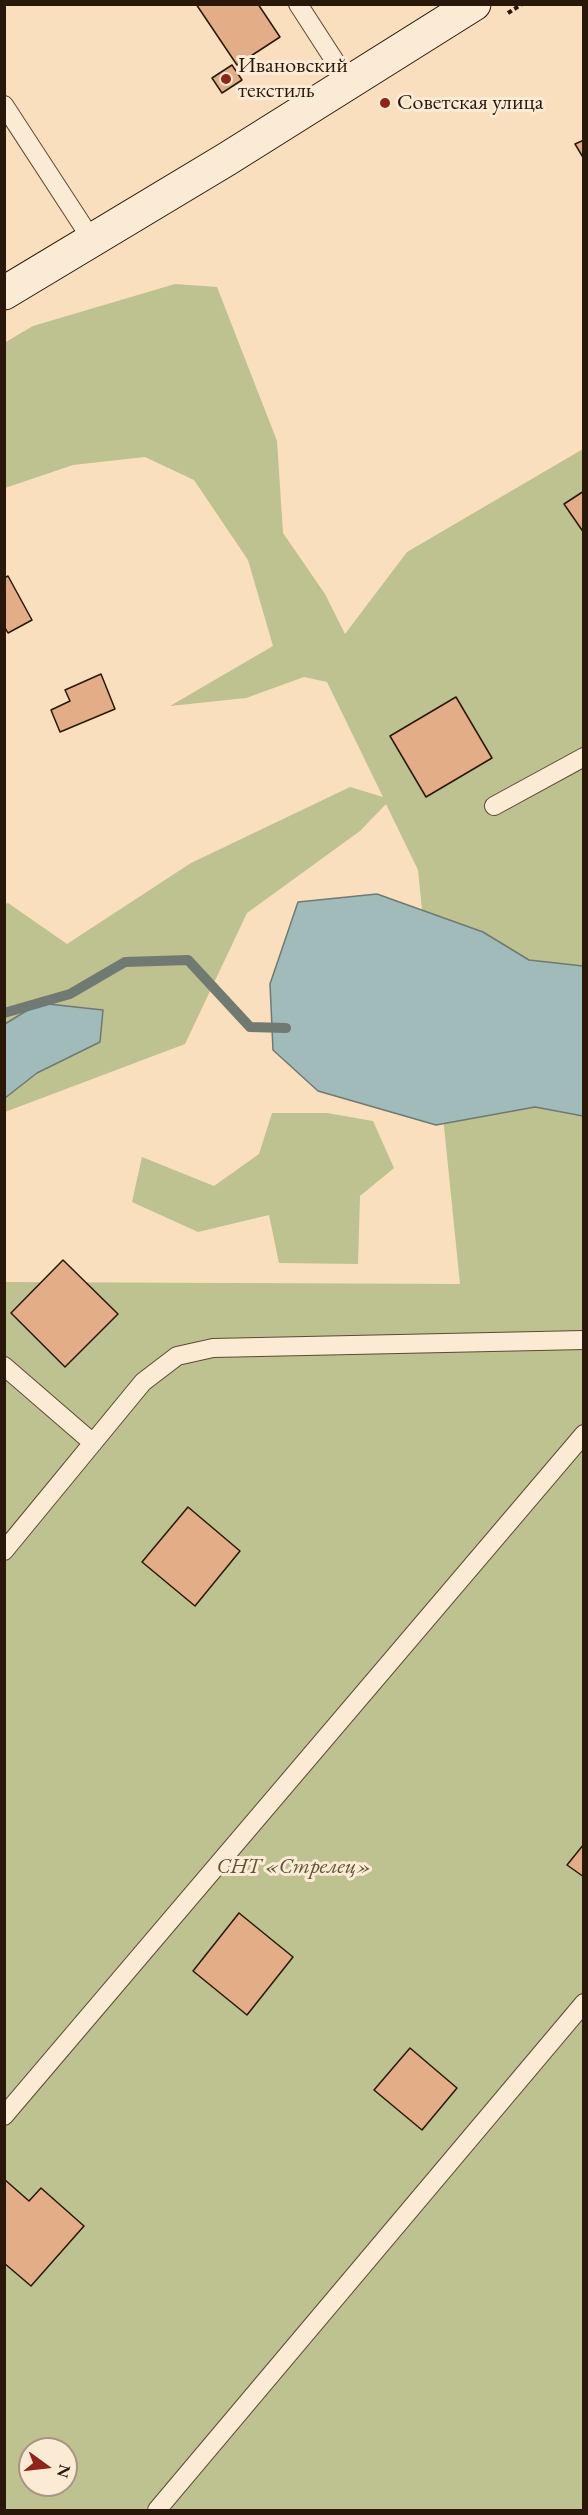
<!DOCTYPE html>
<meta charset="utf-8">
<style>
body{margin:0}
#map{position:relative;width:588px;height:2515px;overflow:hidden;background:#f9dfbd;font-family:"EB Garamond",serif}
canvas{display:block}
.frame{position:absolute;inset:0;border:6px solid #291709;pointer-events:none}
.north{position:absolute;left:18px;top:2437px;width:60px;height:60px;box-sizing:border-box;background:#fbead4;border:2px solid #a79683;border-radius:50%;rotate:105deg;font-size:16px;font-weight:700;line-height:24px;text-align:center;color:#291709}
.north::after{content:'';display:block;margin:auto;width:21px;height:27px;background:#8f2418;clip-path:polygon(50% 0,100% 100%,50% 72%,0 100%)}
</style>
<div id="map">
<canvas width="588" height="2515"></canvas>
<div class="frame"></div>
<div class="north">N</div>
</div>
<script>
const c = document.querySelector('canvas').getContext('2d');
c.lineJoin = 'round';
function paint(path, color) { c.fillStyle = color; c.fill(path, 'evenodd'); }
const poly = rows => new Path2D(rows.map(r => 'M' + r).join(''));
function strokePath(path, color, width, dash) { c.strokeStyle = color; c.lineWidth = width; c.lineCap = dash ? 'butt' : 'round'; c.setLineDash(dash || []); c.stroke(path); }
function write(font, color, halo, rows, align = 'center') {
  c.font = font + ' "EB Garamond",serif'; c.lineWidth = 6; c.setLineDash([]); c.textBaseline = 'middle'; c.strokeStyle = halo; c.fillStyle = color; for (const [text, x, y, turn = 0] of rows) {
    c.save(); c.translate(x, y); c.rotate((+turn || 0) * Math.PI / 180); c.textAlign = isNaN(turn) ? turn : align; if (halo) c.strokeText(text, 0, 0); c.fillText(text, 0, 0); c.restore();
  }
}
paint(poly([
 [175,284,217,287,277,441,283,533,325,594,345,634,407,552,583,449,583,2510,5,2510,5,1282,460,1284,418,870,386,804,360,831,247,913,185,1044,5,1112,5,904,8,903,67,944,191,863,350,787,383,797,327,682,304,677,246,698,170,706,273,646,248,560,194,480,145,457,73,465,5,488,4,343,33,326],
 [30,2449,66,2449,66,2485,30,2485],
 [272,1113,327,1113,373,1121,394,1168,360,1196,358,1264,279,1263,269,1215,198,1232,132,1202,142,1157,214,1186,259,1154]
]), '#bec190');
const water = poly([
 [377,894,483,932,529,960,583,966,583,1116,535,1107,436,1125,318,1091,273,1050,270,984,298,902,377,894],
 [39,1003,103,1010,100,1042,37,1073,5,1098,5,1024,39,1003]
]);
paint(water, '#a1baba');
strokePath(water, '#717973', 1.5);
strokePath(poly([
 [4,1013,70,994,125,962,188,960,250,1027,286,1028]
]), '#717973', 10);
const building = poly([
 [196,4,258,4,280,37,237,65,196,4],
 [232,65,242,80,222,93,212,78,232,65],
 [584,140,584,159,575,144,584,140],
 [584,491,584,533,564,504,584,491],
 [8,576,32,620,8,633,4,626,4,578,8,576],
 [101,674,115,709,60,732,51,710,70,701,65,690,101,674],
 [456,697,492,758,426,797,390,736,456,697],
 [63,1260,118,1314,65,1367,11,1313,63,1260],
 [188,1507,240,1551,195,1606,142,1562,188,1507],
 [584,1844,584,1877,567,1865,584,1844],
 [239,1913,293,1957,247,2015,193,1971,239,1913],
 [410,2048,457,2088,422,2130,374,2090,410,2048],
 [4,2179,29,2201,41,2188,84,2226,31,2286,4,2263,4,2179]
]);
paint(building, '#e2ad87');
strokePath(building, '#291709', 1.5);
const lane = poly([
 [298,4,349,83],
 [4,105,92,240],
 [494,806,584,757],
 [4,1366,93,1443],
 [4,1551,143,1382,177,1356,213,1348,584,1340],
 [4,2116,584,1434],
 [157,2510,584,2003]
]);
const secondary = poly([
 [4,293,227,159,474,4]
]);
strokePath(lane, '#5d4936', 20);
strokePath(secondary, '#291709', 35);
strokePath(poly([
 [508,13,522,4]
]), '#291709', 4, [4.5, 3]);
strokePath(lane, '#fbead4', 18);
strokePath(secondary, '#fbead4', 33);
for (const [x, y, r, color] of [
 [226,79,6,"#8f2418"],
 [385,103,6,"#8f2418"]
]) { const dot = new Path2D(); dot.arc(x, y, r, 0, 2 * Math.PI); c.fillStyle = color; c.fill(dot); strokePath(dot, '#fbead4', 2); }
write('22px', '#291709', '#fbead4', [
 ["Ивановский",238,66],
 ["текстиль",238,91],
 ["Советская улица",397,103]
], 'left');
write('italic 22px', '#5d5238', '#fbead4', [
 ["СНТ «Стрелец»",294,1867]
]);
</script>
